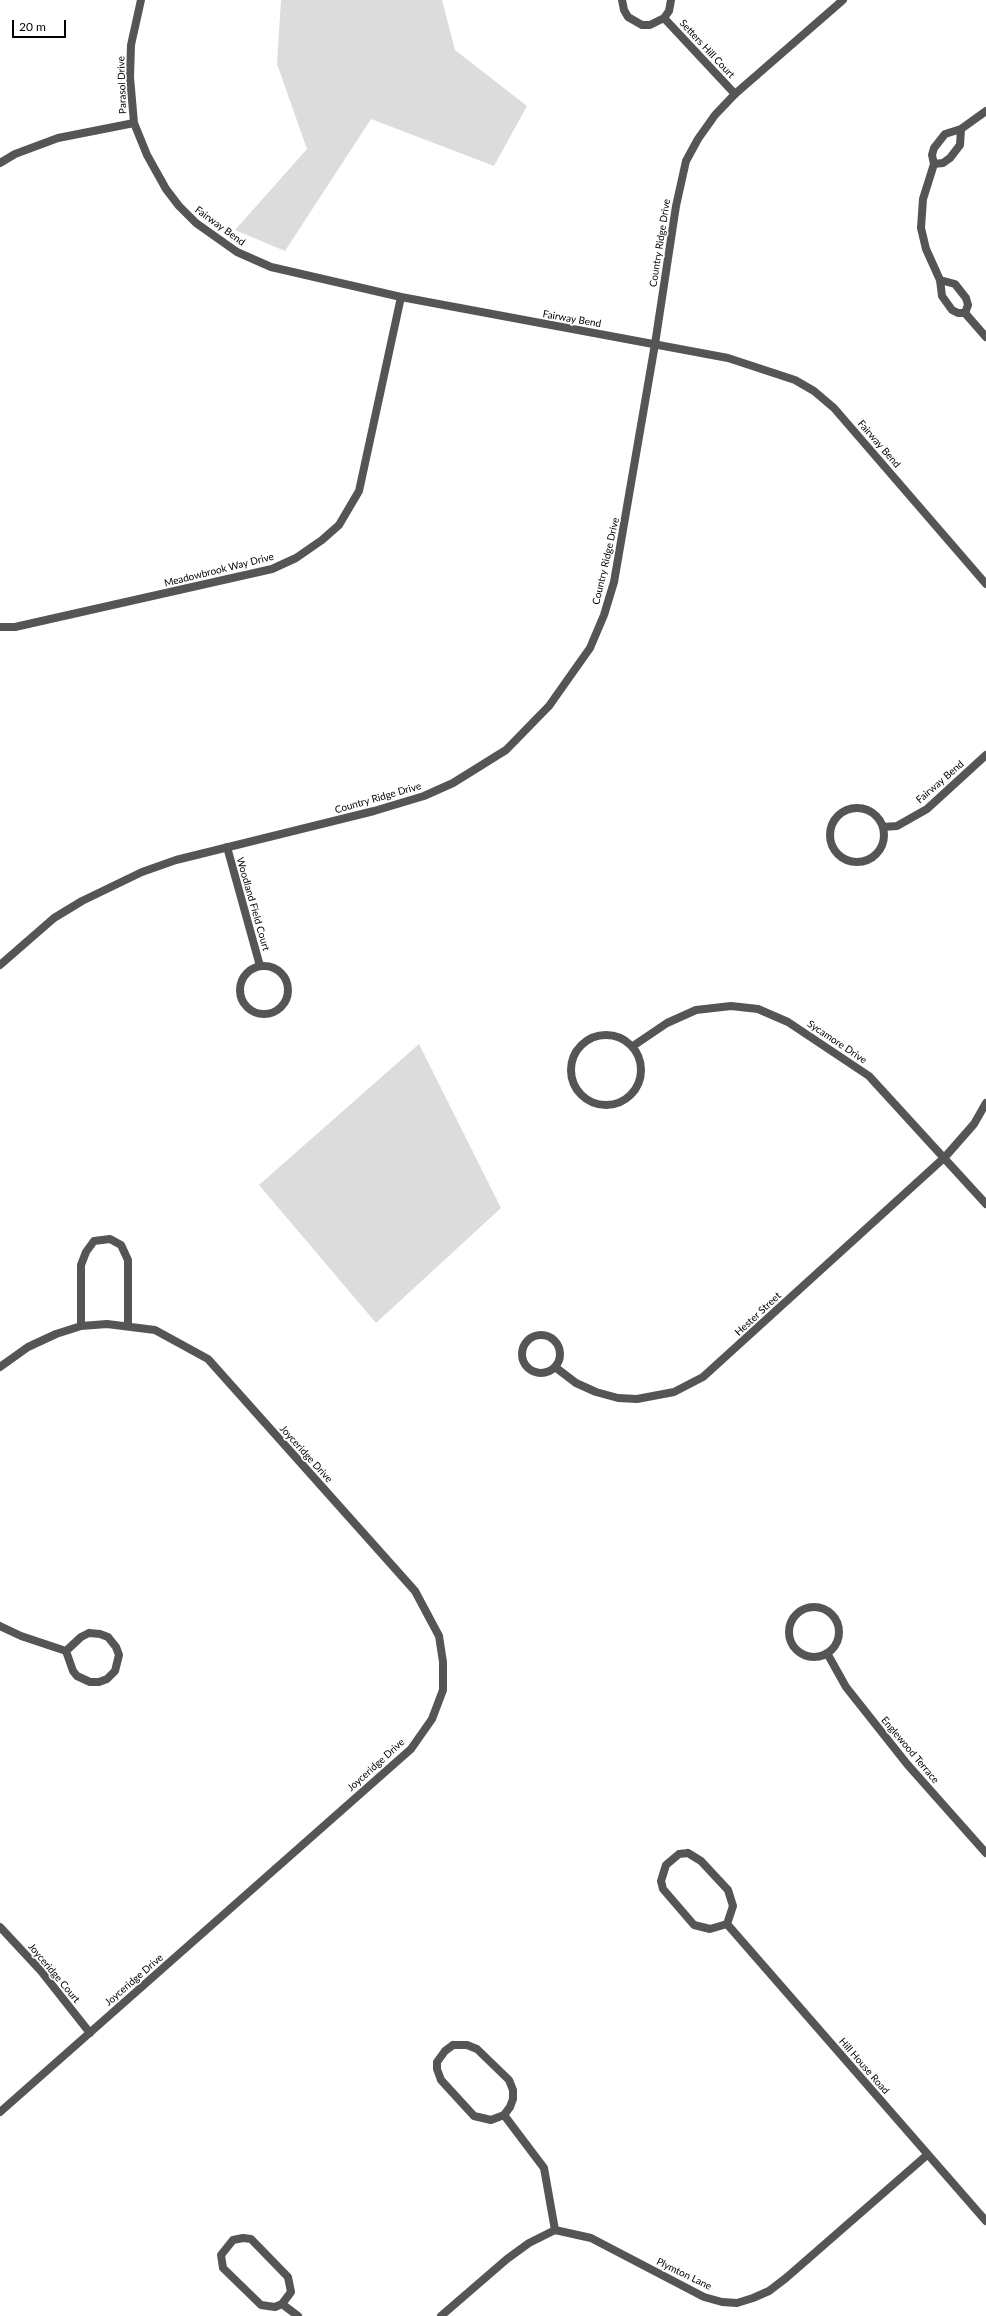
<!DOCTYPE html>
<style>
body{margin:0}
#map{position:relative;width:986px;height:2316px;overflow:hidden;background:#fff;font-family:Lato,sans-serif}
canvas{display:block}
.scale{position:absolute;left:12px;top:20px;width:54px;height:18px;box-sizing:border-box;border:2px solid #000;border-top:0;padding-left:5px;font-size:12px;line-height:14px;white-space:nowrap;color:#000;-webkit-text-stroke:3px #fff;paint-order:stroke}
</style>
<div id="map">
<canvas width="986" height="2316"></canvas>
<div class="scale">20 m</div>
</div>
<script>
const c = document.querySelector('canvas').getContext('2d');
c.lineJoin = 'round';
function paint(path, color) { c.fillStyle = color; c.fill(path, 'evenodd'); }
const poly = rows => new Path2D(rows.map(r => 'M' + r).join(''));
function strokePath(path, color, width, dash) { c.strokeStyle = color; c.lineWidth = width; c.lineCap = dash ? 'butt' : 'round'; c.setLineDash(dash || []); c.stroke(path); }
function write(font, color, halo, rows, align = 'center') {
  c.font = font + ' Lato,sans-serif'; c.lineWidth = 3.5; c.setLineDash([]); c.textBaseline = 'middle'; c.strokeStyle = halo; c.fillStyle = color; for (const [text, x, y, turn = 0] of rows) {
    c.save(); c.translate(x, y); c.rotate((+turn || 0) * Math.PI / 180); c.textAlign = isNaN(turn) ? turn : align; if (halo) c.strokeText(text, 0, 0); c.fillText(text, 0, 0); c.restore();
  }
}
paint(poly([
 [281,0,442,0,455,50,527,106,494,166,371,119,285,251,235,230,307,149,277,64],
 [419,1044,501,1208,376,1323,259,1185]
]), '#dcdcdc');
strokePath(poly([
 [141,0,131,45,130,77,134,123,147,155,166,189,179,206,196,223,237,252,271,267,401,297,728,358,795,380,814,391,834,408,986,584],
 [622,0,624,10,628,17,642,25,650,25,664,18,669,11,671,0],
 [664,18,735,94],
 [0,163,15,154,58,138,134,123],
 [934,164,943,163,950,158,960,145,961,129],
 [940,280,955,284,966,298,968,305,965,313],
 [965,313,958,313,952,310,942,296,940,280,926,249,921,228,923,199,934,164,932,155,934,148,945,134,961,129,986,111],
 [965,313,986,337],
 [0,627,15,627,272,569,296,558,322,540,339,525,359,491,401,297],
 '830 835a27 27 0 1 1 54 0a27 27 0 1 1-54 0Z',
 [883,827,897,826,927,809,986,755],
 [227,847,260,966],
 '240 990a24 24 0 1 1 48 0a24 24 0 1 1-48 0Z',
 '571 1070a35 35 0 1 1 70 0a35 35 0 1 1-70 0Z',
 [633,1046,667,1023,696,1010,731,1006,758,1009,788,1022,869,1076,986,1204],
 [81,1326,81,1265,86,1252,94,1241,110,1239,121,1245,128,1260,128,1326],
 '522 1354a19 19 0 1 1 38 0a19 19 0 1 1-38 0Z',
 [0,1367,28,1347,56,1334,81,1326,107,1324,155,1330,208,1359,415,1591,439,1636,443,1662,443,1690,432,1719,411,1749,0,2112],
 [555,1367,576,1383,596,1392,618,1398,637,1399,674,1392,703,1377,945,1157,974,1124,986,1103],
 '789 1632a25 25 0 1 1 50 0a25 25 0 1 1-50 0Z',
 [0,1626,21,1636,66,1651],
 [89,1633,100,1634,108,1637,116,1647,119,1655,115,1671,107,1679,99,1682,90,1682,77,1676,73,1671,66,1651,81,1637,89,1633],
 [827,1653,846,1687,907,1764,986,1853],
 [688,1853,701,1861,728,1890,733,1906,727,1924,710,1929,694,1925,663,1889,661,1881,666,1865,679,1854,688,1853],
 [727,1924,986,2221],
 [0,1927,41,1971,90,2033],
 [453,2045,467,2045,477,2049,509,2080,513,2090,513,2099,510,2107,504,2115,491,2120,474,2116,441,2080,437,2069,437,2062,445,2051,453,2045],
 [504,2115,544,2168,555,2230],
 [243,2238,251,2239,288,2277,291,2292,282,2304,275,2307,261,2305,223,2268,221,2255,233,2240,243,2238],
 [282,2304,298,2316],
 [441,2316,507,2259,529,2243,555,2230,591,2238,704,2297,722,2302,737,2303,753,2298,769,2291,786,2278,927,2155]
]), '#555', 8);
strokePath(poly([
 [0,965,54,918,82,901,142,872,176,860,374,811,424,796,453,783,506,750,549,706,590,648,604,615,614,582,655,344,676,206,686,161,698,139,715,115,735,94,843,0]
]), '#555', 8);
write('10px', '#000', '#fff', [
 ["Setters Hill Court",707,49,47],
 ["Parasol Drive",122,85,-92],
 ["Fairway Bend",220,226,36],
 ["Country Ridge Drive",660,243,-81],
 ["Fairway Bend",572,319,10],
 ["Fairway Bend",879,444,49],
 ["Country Ridge Drive",606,561,-77],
 ["Meadowbrook Way Drive",219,570,-14],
 ["Fairway Bend",940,782,-41],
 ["Country Ridge Drive",378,798,-16],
 ["Woodland Field Court",253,904,74],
 ["Sycamore Drive",837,1042,34],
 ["Hester Street",758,1314,-43],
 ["Joyceridge Drive",306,1454,48],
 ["Englewood Terrace",910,1750,50],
 ["Joyceridge Drive",376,1765,-42],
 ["Joyceridge Court",54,1973,50],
 ["Joyceridge Drive",134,1980,-41],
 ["Hill House Road",864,2066,49],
 ["Plymton Lane",684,2274,26]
]);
</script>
